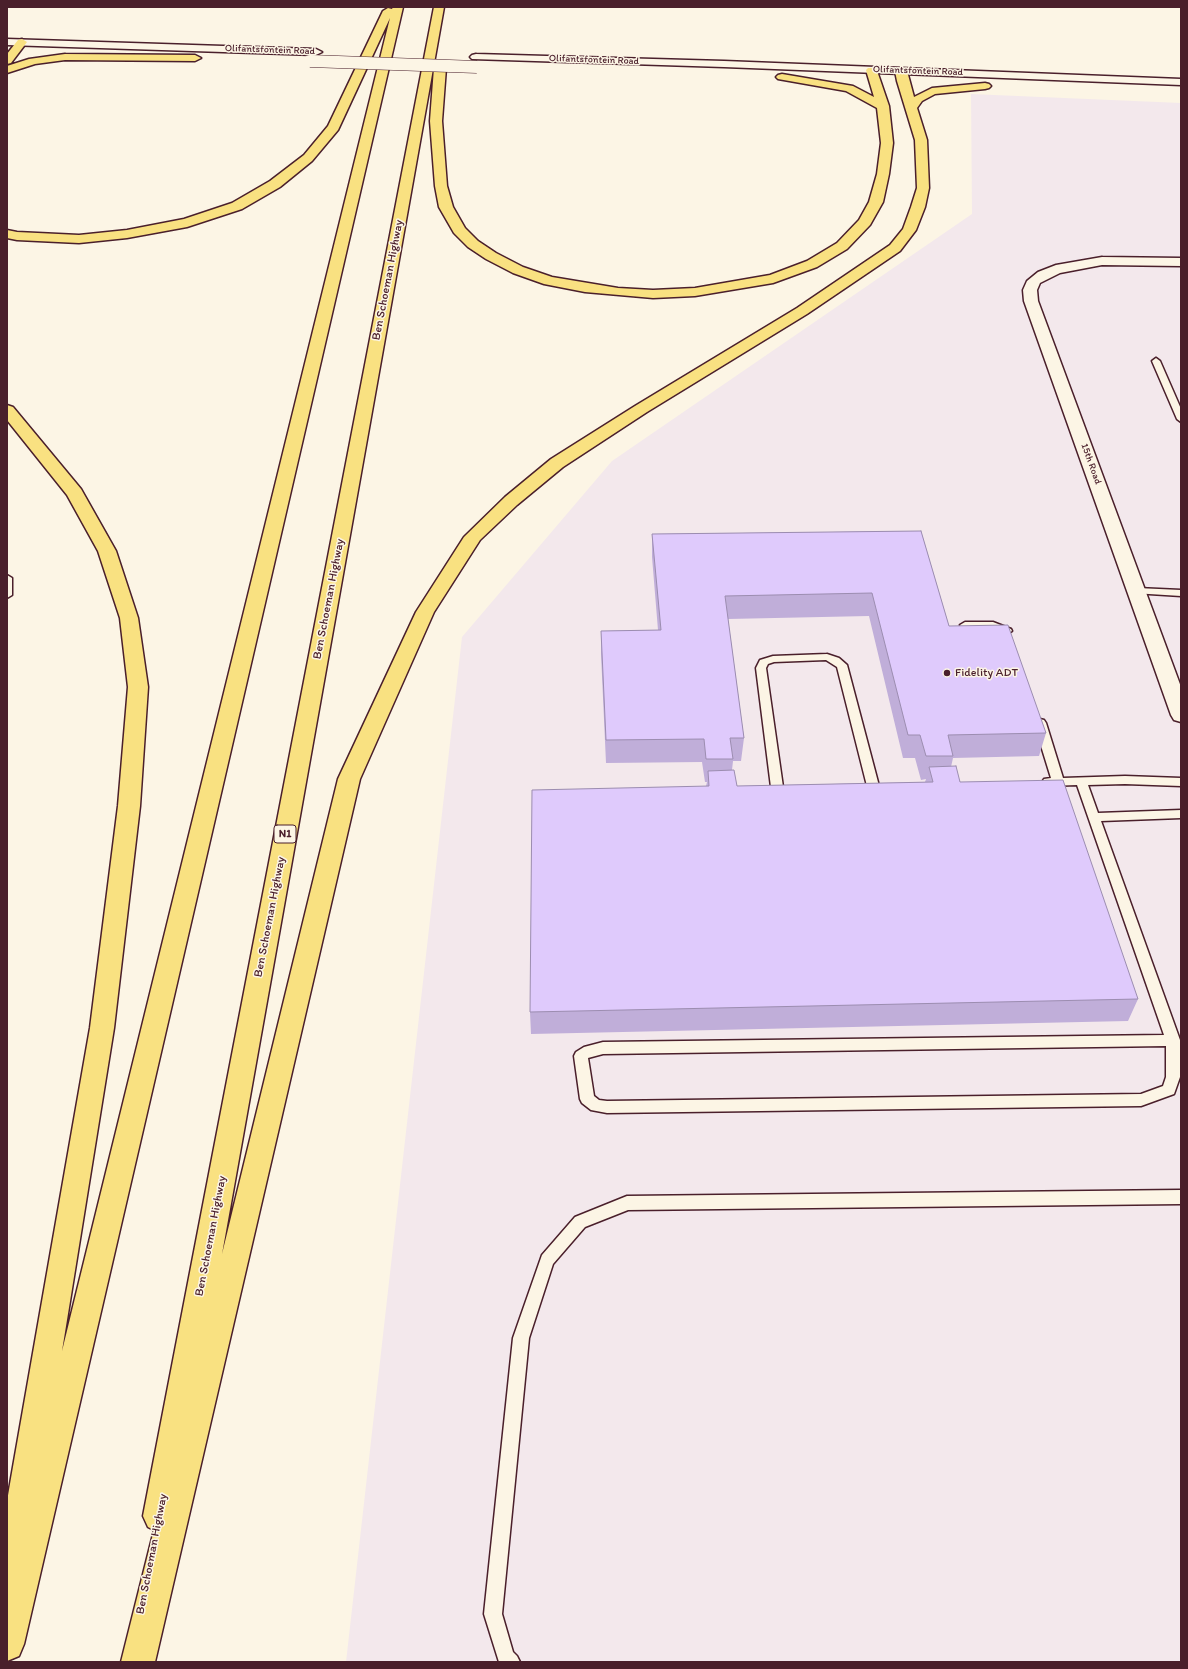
<!DOCTYPE html>
<style>
body{margin:0}
#map{position:relative;width:1188px;height:1669px;overflow:hidden;background:#fcf5e5;font-family:Itim,sans-serif}
canvas{display:block}
.frame{position:absolute;inset:0;border:8px solid #4a1f2b;pointer-events:none}
</style>
<div id="map">
<canvas width="1188" height="1669"></canvas>
<div class="frame"></div>
</div>
<script>
const c = document.querySelector('canvas').getContext('2d');
c.lineJoin = 'round';
function paint(path, color) { c.fillStyle = color; c.fill(path, 'evenodd'); }
const poly = rows => new Path2D(rows.map(r => 'M' + r).join(''));
function strokePath(path, color, width, dash) { c.strokeStyle = color; c.lineWidth = width; c.lineCap = dash ? 'butt' : 'round'; c.setLineDash(dash || []); c.stroke(path); }
function write(font, color, halo, rows, align = 'center') {
  c.font = font + ' Itim,sans-serif'; c.lineWidth = 3; c.setLineDash([]); c.textBaseline = 'middle'; c.strokeStyle = halo; c.fillStyle = color; for (const [text, x, y, turn = 0] of rows) {
    c.save(); c.translate(x, y); c.rotate((+turn || 0) * Math.PI / 180); c.textAlign = isNaN(turn) ? turn : align; if (halo) c.strokeText(text, 0, 0); c.fillText(text, 0, 0); c.restore();
  }
}
paint(poly([
 [971,94,1181,103,1181,1662,346,1662,462,637,612,461,972,214]
]), '#f3e8ec');
const lane = poly([
 [1156,358,1160,361,1181,409,1181,422,1177,419,1152,361,1156,358],
 [7,575,12,578,12,595,7,598,7,575],
 [1137,588,1181,590,1181,596,1133,593,1132,591,1137,588],
 [965,622,993,622,1011,629,1012,631,1007,634,992,628,961,627,960,625,965,622],
 [827,654,839,658,847,665,879,786,877,789,873,790,869,789,867,786,837,667,826,660,774,662,768,664,766,668,783,787,781,790,773,790,771,787,756,668,760,660,773,656,827,654],
 [1040,719,1044,720,1046,723,1063,778,1125,776,1181,778,1181,786,1125,784,1088,785,1098,813,1181,810,1181,818,1101,821,1180,1040,1180,1077,1174,1094,1141,1106,607,1113,591,1110,582,1103,580,1099,574,1056,576,1052,584,1047,603,1042,1164,1035,1077,785,1048,786,1044,785,1042,782,1044,779,1051,778,1034,723,1036,720,1040,719],
 [1166,1046,1166,1077,1163,1086,1141,1094,607,1101,599,1100,594,1096,588,1058,603,1054,1166,1046],
 [1181,1190,1181,1204,628,1210,585,1227,553,1264,529,1338,502,1614,513,1652,517,1656,520,1662,499,1662,484,1614,513,1338,542,1255,575,1217,627,1196,1181,1190]
]);
const street = poly([
 [1102,257,1181,258,1181,266,1102,265,1060,273,1040,283,1037,290,1038,301,1181,687,1181,722,1174,720,1171,715,1024,301,1023,290,1027,281,1038,272,1056,265,1102,257]
]);
const secondary = poly([
 [7,39,316,49,322,52,316,55,7,45,7,39],
 [476,54,724,61,1181,79,1181,85,724,67,472,59,470,57,472,55,476,54]
]);
const highway = poly([
 [393,7,403,7,24,1644,19,1656,7,1661,7,1501,90,1028,118,806,128,687,120,618,98,551,67,495,7,420,7,405,13,407,81,489,116,551,138,618,148,687,140,806,114,1028,62,1351,390,18,338,130,312,161,280,187,242,209,187,227,127,238,79,243,17,240,7,238,7,230,17,232,79,235,127,230,184,219,232,203,270,181,304,155,328,126,383,11,388,8,392,9,393,7],
 [434,7,444,7,222,1254,338,779,416,612,464,537,505,497,551,459,635,406,797,308,890,245,903,229,911,207,917,188,915,140,897,81,895,71,897,69,901,68,905,69,907,71,914,97,932,88,985,83,989,84,991,86,989,88,985,89,935,94,922,101,917,108,927,140,929,188,925,207,916,230,900,251,807,314,647,412,563,467,517,505,480,540,434,612,360,779,155,1662,121,1662,154,1530,148,1527,143,1516,434,7],
 [22,39,27,42,11,63,7,64,7,54,18,40,22,39],
 [65,54,195,55,201,58,195,61,65,60,35,64,7,73,7,66,29,59,65,54],
 [440,65,444,66,446,68,442,121,447,186,453,207,465,228,478,241,496,253,523,267,552,277,618,288,653,290,695,288,770,275,807,261,837,243,859,220,869,202,877,174,881,143,877,108,846,91,778,79,776,77,778,75,782,74,853,86,874,97,866,70,868,68,876,68,889,106,893,143,889,174,883,202,870,225,847,249,817,267,773,283,695,296,653,298,585,292,544,284,513,273,486,259,468,247,454,233,439,207,435,186,430,121,434,68,436,66,440,65]
]);
strokePath(lane, '#4a1f2b', 3);
strokePath(street, '#4a1f2b', 3);
strokePath(secondary, '#4a1f2b', 3);
strokePath(highway, '#4a1f2b', 3);
paint(lane, '#fcf5e5');
paint(street, '#fcf5e5');
paint(secondary, '#fcf5e5');
paint(highway, '#f9e181');
const secondaryBridge = poly([
 [310,61,477,67]
]);
strokePath(secondaryBridge, '#4a1f2b', 13, []);
strokePath(secondaryBridge, '#fcf5e5', 12);
paint(poly([
 [921,531,949,626,1046,733,1039,756,953,758,951,767,960,782,1138,999,1128,1021,531,1034,530,1012,706,786,707,782,705,782,702,762,606,763,601,654,601,631,658,630,652,557,652,534],
 [869,616,903,758,915,758,921,780,926,779,925,782,737,786,732,770,733,761,741,761,744,738,728,619]
]), '#c0aed9');
const building = poly([
 [921,531,949,626,1008,625,1046,733,948,735,953,756,926,756,920,735,908,735,872,593,725,596,744,738,730,738,733,759,706,759,704,739,606,740,601,631,661,630,652,534,921,531],
 [956,766,960,782,1063,780,1138,999,530,1012,532,790,709,786,708,771,734,770,737,786,933,782,929,767,956,766]
]);
paint(building, '#dfcafc');
strokePath(building, '#9c8db0', 1);
for (const [x, y, r, color] of [
 [947,673,4,"#4a1f2b"]
]) { const dot = new Path2D(); dot.arc(x, y, r, 0, 2 * Math.PI); c.fillStyle = color; c.fill(dot); strokePath(dot, '#fcf5e5', 1.5); }
write('10px', '#4a1f2b', '#fcf5e5', [
 ["Olifantsfontein Road",270,50,2],
 ["Olifantsfontein Road",594,60,2],
 ["Olifantsfontein Road",918,71,2],
 ["15th Road",1091,464,70]
]);
for (const [x, y, w] of [
 [285,834,22]
]) { const box = new Path2D(); box.roundRect(x - w / 2, y - 9, w, 18, 3); c.fillStyle = '#fcf5e5'; c.fill(box); strokePath(box, '#4a1f2b', 1); }
write('bold 11px', '#4a1f2b', null, [
 ["N1",285,834]
]);
write('12px', '#4a1f2b', '#fcf5e5', [
 ["Ben Schoeman Highway",388,280,-79],
 ["Ben Schoeman Highway",329,599,-79],
 ["Ben Schoeman Highway",270,917,-79],
 ["Ben Schoeman Highway",211,1236,-79],
 ["Ben Schoeman Highway",152,1554,-79]
]);
write('12px', '#4a1f2b', '#fcf5e5', [
 ["Fidelity ADT",955,673]
], 'left');
</script>
